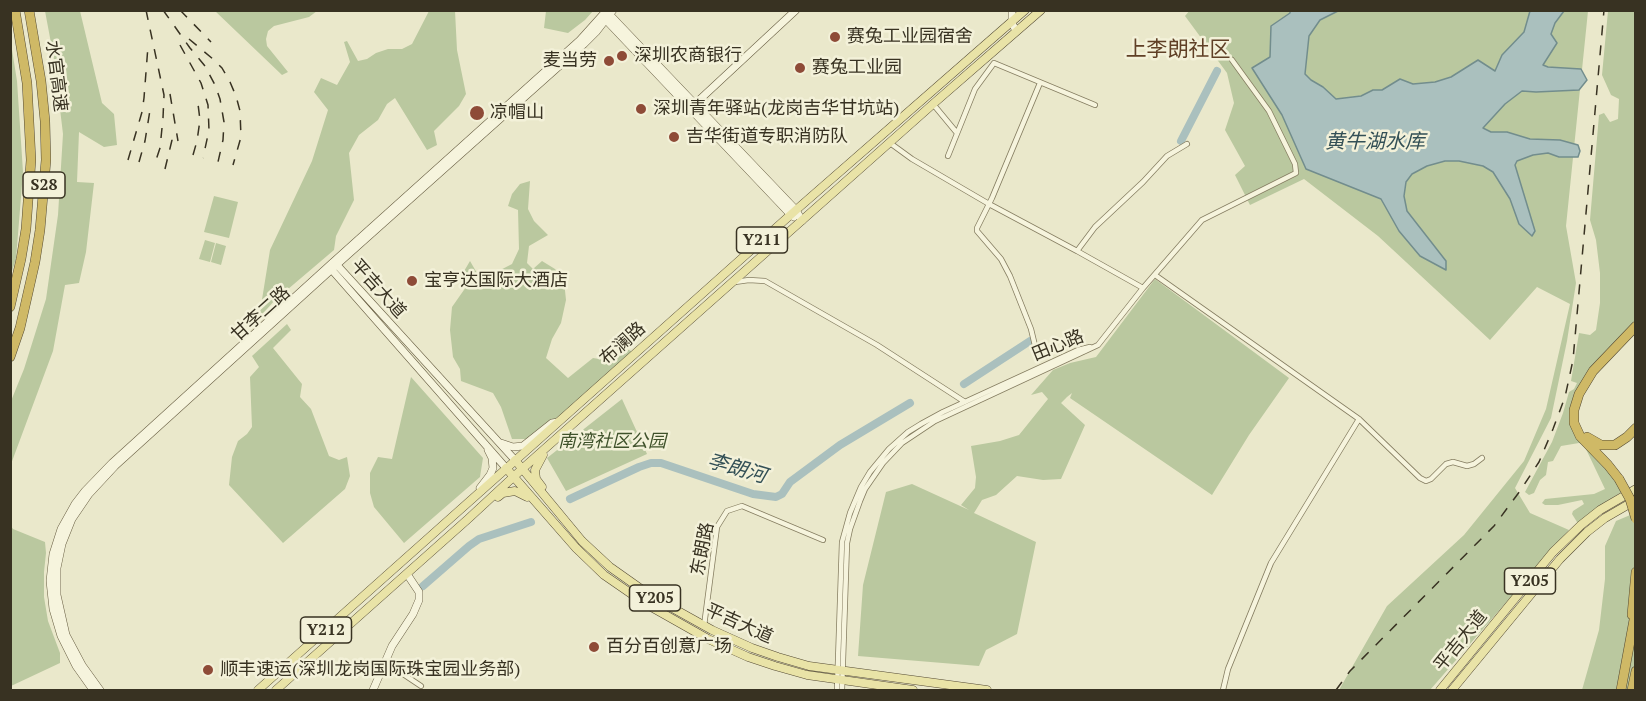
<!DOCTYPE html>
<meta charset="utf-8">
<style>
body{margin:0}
#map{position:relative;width:1646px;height:701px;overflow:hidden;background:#eae8cb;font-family:"PT Serif",serif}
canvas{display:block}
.frame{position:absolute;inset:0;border:12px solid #383222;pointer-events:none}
</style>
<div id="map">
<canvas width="1646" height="701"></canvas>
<div class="frame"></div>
</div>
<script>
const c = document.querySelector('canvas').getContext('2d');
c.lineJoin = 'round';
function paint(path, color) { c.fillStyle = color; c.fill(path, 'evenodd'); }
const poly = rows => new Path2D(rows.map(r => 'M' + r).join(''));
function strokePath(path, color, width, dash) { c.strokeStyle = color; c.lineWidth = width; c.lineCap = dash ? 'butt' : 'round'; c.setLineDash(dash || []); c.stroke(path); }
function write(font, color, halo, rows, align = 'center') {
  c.font = font + ' "PT Serif","Noto Sans SC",serif'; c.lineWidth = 5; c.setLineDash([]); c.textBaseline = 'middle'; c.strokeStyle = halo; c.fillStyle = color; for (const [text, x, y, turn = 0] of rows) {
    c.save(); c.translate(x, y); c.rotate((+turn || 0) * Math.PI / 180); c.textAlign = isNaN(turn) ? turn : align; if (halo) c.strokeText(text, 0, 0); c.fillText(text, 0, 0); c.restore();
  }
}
paint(poly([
 [1190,10,1588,11,1566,226,1576,283,1567,341,1551,418,1515,488,1530,513,1569,530,1430,690,1339,690,1387,606,1464,535,1524,461,1546,409,1570,304,1537,287,1490,340,1378,236,1304,179,1250,205,1235,175,1245,166,1225,130,1234,103,1227,73,1185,16],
 [45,11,80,11,102,103,114,114,117,145,104,147,79,132,77,182,94,183,86,252,79,283,65,285,53,351,11,464,11,401,24,369,46,299,58,215,63,134,54,59],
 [215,11,317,11,309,17,274,26,268,31,266,39,267,46,288,72,282,75],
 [429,11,455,11,457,50,466,94,459,106,434,131,437,145,427,150,395,98,387,104,378,120,359,135,349,153,354,200,336,236,334,250,274,301,259,318,270,250,312,161,328,110,314,92,321,78,337,85,350,62,344,42,347,41,358,61,367,59,376,53,388,49,402,49,412,44],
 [546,11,546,10,593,11,585,20,568,33,544,28],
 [1608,11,1635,11,1635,324,1593,368,1572,422,1626,489,1595,509,1579,522,1577,522,1572,514,1573,511,1584,504,1582,500,1558,505,1545,505,1542,503,1545,499,1594,494,1605,489,1584,445,1579,443,1561,446,1553,461,1548,462,1546,475,1540,480,1534,493,1529,495,1525,492,1552,442,1563,413,1569,392,1574,389,1577,383,1571,381,1579,333,1590,335,1596,330,1600,303,1600,273,1596,240,1590,220,1599,115,1604,113,1610,122,1618,119,1619,99,1611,95,1602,75],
 [10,37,17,81,23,172,16,259,11,274],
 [530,181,528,209,534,221,548,235,529,246,527,263,533,269,542,261,555,269,564,281,566,300,561,323,552,339,546,358,568,378,593,358,605,360,613,352,623,347,633,352,540,435,529,439,512,439,501,407,493,393,461,381,460,369,453,357,450,330,452,307,466,287,460,278,470,261,481,280,512,264,519,249,518,210,508,206,512,194,520,184],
 [214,196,238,202,229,238,204,232],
 [205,240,215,243,210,262,199,259],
 [216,243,226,246,221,265,211,262],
 [1155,279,1289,378,1249,435,1212,495,1070,398,1072,393,1067,397,1061,403,1085,425,1061,479,1043,480,1017,476,996,495,982,500,974,513,1036,542,1017,634,986,650,979,666,858,656,863,585,886,492,912,484,969,510,961,505,975,488,976,477,971,446,1000,441,1019,435,1048,399,1042,392,1031,395,1053,370,1070,363,1096,357],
 [287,324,291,330,273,348,302,384,300,397,311,409,329,456,339,460,347,457,350,476,345,489,283,543,229,485,232,457,238,441,247,434,252,427,250,377,259,367,252,356],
 [411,377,483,458,480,477,404,543,374,507,370,493,370,473,378,457,392,459],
 [622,399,647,454,566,491,547,458],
 [1635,513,1635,690,1582,690,1599,630,1605,579,1605,546,1616,521],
 [10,525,13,529,45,542,46,553,44,572,44,597,48,621,60,653,60,663,11,686]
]), '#bac89f');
const water = poly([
 [1290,11,1338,11,1320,20,1309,36,1305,74,1311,80,1323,87,1336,99,1361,96,1373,90,1382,90,1400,79,1413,84,1435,82,1451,77,1478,60,1495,71,1502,55,1524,32,1530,11,1564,11,1555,23,1551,34,1557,43,1543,65,1548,67,1581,69,1587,80,1579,90,1536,92,1522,91,1505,104,1483,128,1491,132,1507,132,1530,139,1560,140,1578,145,1580,151,1578,157,1559,157,1548,153,1533,155,1517,161,1515,165,1535,231,1532,236,1519,224,1510,199,1493,172,1483,166,1459,161,1445,161,1427,166,1412,174,1406,182,1404,196,1407,211,1446,261,1446,270,1420,256,1399,231,1381,199,1306,169,1282,115,1252,68,1270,57,1271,26,1290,13,1290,11]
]);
paint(water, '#aac0be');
strokePath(water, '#728d8d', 1.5);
strokePath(poly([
 [1181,141,1217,71],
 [964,384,1030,341],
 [570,499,639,467,651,463,661,463,753,494,776,497,782,494,790,482,840,445,910,403],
 [423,586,469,546,479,539,531,522]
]), '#aac0be', 8);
const street = poly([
 [933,104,957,133],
 [890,143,912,159,989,204,1077,251,1095,227,1143,182,1167,156,1187,144],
 [948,156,975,89,994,63,1095,105],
 [1077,251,1143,288],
 [1155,275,1359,419,1420,478,1426,481,1431,479,1446,464,1453,462,1467,466,1474,464,1482,458],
 [735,282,749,280,765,281,877,345,965,402],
 [1037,354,1031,329,1010,276,1001,259,977,231,977,228,992,198,1040,83],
 [704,626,717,527,727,511,742,506,823,540],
 [385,662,421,686],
 [837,690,842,542,850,513,861,487,870,472,889,449,908,432,921,424,943,412,1078,350,1090,347],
 [842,690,847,543,850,529,860,501,865,489,883,463,902,443,935,421,1098,345,1143,288,1202,220,1296,173,1295,164,1269,111,1232,60],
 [1223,690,1228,669,1271,563,1359,419]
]);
const secondary = poly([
 [1012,10,1012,23,1016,31],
 [607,14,610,15,796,210,802,221],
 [605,15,606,20,791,215,794,217],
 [696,103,796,10],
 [333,264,337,265,515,460],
 [331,266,332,270,506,468],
 [501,443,513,447,523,446,552,423,558,422],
 [480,488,490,475,493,468,492,458,488,450],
 [93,690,76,666,61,636,53,609,50,581,53,554,61,529,75,504,85,491,112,463,331,264,580,40,607,10],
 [100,690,82,665,66,635,57,595,57,568,62,544,72,519,89,494,115,466,342,260,584,44,596,32,613,10],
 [373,690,392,646,413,614,419,600,419,592,407,574]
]);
const primary = poly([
 [515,460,582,541,610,567,651,596,712,630,752,648,778,657,809,666,987,690],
 [506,468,576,548,604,575,646,604,708,639,748,657,775,666,807,675,913,690],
 [542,487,536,479,535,470,543,455],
 [498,497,503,493,515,491,527,497],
 [258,690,796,210,1025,10],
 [276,690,468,519,522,469,933,104,1041,10],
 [1440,690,1553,552,1581,525,1600,510,1636,489],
 [1452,690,1560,559,1587,532,1605,518,1636,500]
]);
const highway = poly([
 [10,307,21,259,26,229,31,160,27,83,15,10],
 [10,357,20,328,35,262,40,230,46,160,45,121,41,81,29,10],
 [1587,437,1601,445,1615,445,1627,437,1636,428],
 [1619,479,1608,465,1580,436,1574,423,1574,410,1579,394,1593,371,1636,326],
 [1632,615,1636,572],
 [1621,690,1636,609],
 [1632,690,1636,671]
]);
strokePath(street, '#857d61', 6);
strokePath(secondary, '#685e43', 8);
strokePath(primary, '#544a34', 9);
strokePath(highway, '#544a34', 10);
strokePath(street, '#f6f4dd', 4.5);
strokePath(secondary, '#f6f4dd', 7);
strokePath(primary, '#e9e3a7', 8);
strokePath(highway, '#cfb966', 9);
strokePath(poly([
 [146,10,164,95,163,118,160,148,154,166],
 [163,10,190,48,205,66,215,85,220,99,224,122,223,140,218,162],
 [180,10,211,42],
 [189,39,213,59,222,68,230,82,236,96,240,111,241,137,233,165],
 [180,45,201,83,208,105,209,130,203,158],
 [170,94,178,141],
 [193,155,197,141,200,120,197,96],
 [128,160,142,112,144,98,148,46],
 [139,162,145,141,151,104],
 [165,169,172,140,172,131],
 [1336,690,1350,671,1494,526,1520,491,1539,462,1553,429,1565,397,1573,360,1604,10]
]), '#383222', 1.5, [10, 10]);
const highwayBridge = poly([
 [1619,479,1630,499,1636,519]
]);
strokePath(highwayBridge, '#544a34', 10, []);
strokePath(highwayBridge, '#cfb966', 9);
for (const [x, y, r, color] of [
 [835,37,6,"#8e4b37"],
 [622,56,6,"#8e4b37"],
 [609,61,6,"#8e4b37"],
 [800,68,6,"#8e4b37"],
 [641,109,6,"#8e4b37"],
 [477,113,8,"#8e4b37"],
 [674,137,6,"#8e4b37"],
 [412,281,6,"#8e4b37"],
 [594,647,6,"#8e4b37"],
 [208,670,6,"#8e4b37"]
]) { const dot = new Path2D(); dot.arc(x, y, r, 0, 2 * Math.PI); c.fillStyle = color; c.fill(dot); strokePath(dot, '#f3f1d9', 2); }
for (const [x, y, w] of [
 [44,185,42],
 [762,240,51],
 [1530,581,51],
 [655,598,51],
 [326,630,51]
]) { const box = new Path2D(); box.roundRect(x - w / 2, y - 13, w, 26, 4.5); c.fillStyle = '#f3f1d9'; c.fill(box); strokePath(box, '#383222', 1.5); }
write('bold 16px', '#383222', null, [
 ["S28",44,185],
 ["Y211",762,240],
 ["Y205",1530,581],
 ["Y205",655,598],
 ["Y212",326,630]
]);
write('18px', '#383222', '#f3f1d9', [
 ["赛兔工业园宿舍",847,37],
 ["深圳农商银行",634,56],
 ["麦当劳",597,61,"right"],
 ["赛兔工业园",812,68],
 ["深圳青年驿站(龙岗吉华甘坑站)",653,109],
 ["凉帽山",490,113],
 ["吉华街道专职消防队",686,137],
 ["宝亨达国际大酒店",424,281],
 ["百分百创意广场",606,647],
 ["顺丰速运(深圳龙岗国际珠宝园业务部)",220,670]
], 'left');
write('18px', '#383222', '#f3f1d9', [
 ["水官高速",56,76,83],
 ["平吉大道",378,289,48],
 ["甘李二路",261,314,-42],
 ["布澜路",623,344,-42],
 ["田心路",1058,346,-22],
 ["东朗路",703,549,-79],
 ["平吉大道",739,624,24],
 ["平吉大道",1461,641,-51]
]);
write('italic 18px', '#3f522b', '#f3f1d9', [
 ["南湾社区公园",612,442]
]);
write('italic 20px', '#335056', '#f3f1d9', [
 ["黄牛湖水库",1375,142],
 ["李朗河",737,469,16]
]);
write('21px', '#604026', '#f3f1d9', [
 ["上李朗社区",1178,50]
]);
</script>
